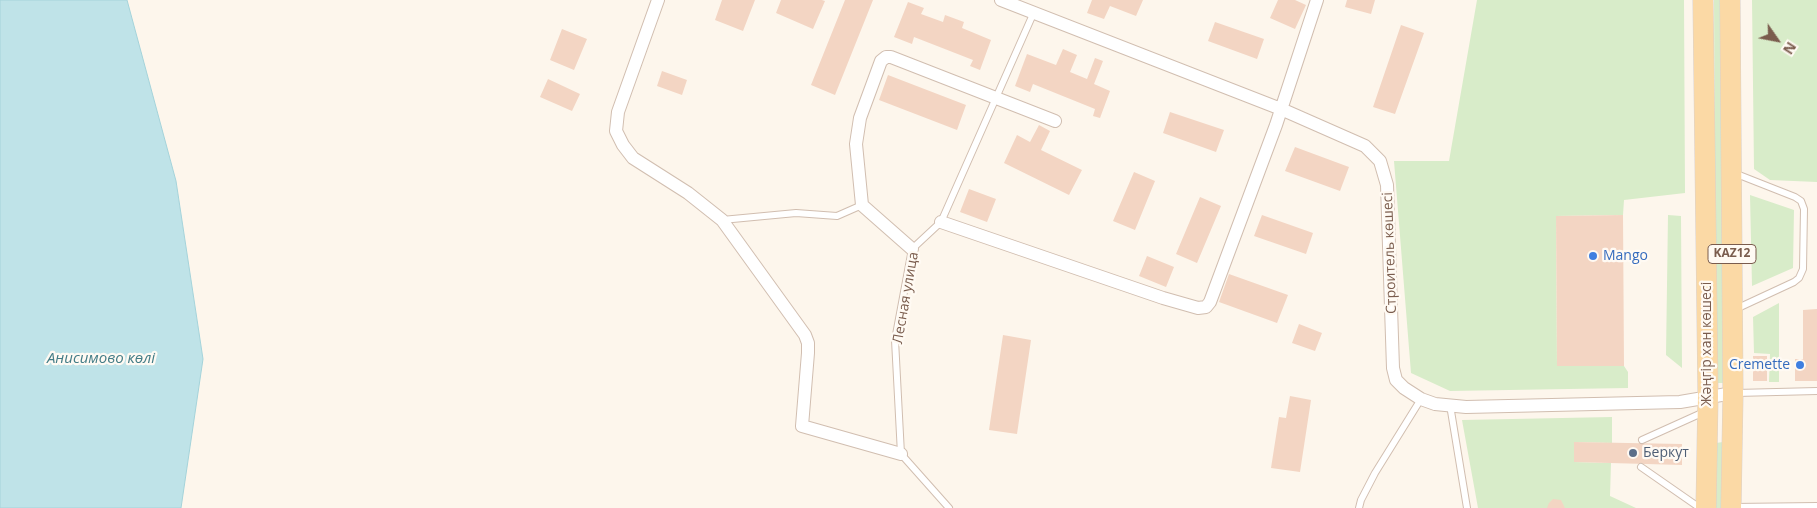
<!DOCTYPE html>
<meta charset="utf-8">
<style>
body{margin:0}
#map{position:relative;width:1817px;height:508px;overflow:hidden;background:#fdf6ec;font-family:"Open Sans",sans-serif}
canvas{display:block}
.north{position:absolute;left:1752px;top:15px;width:50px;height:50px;-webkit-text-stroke:4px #fffaf3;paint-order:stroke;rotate:123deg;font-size:14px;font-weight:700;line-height:20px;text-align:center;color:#7a5c4d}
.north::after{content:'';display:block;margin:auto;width:18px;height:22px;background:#7a5c4d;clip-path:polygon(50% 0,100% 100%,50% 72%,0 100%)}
</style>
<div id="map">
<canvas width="1817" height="508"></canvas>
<div class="north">N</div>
</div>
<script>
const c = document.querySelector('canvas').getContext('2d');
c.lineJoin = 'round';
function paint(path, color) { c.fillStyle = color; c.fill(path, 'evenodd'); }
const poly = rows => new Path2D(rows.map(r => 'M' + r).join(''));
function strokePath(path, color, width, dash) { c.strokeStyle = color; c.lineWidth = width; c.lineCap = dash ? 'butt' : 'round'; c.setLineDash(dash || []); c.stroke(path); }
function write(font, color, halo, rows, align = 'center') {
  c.font = font + ' "Open Sans",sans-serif'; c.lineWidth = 4.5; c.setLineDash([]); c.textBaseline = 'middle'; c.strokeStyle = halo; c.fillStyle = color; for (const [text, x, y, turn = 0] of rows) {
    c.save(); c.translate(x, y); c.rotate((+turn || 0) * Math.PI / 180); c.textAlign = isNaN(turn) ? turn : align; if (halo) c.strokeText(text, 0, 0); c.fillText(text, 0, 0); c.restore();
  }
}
paint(poly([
 [1477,0,1684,0,1685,193,1624,200,1623,215,1556,216,1557,366,1624,366,1628,372,1628,388,1450,391,1411,373,1394,161,1449,161],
 [1714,0,1722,0,1724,383,1716,383],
 [1752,0,1817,0,1817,182,1770,180,1754,169],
 [1750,195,1794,210,1793,268,1752,286],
 [1668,215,1681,216,1682,368,1666,355],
 [1779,303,1779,382,1769,382,1770,354,1754,353,1753,317],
 [1612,417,1612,443,1575,442,1574,462,1611,463,1610,496,1636,508,1478,508,1462,420],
 [1723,442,1723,508,1715,508,1716,443]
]), '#d8ecc9');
const water = poly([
 [0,0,127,0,176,181,203,359,181,508,0,508,0,0]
]);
paint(water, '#bfe3e8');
strokePath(water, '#a5d3da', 1);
paint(poly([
 [722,0,755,0,743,31,715,20],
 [781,0,822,0,825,1,813,29,776,13],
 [845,0,873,0,835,95,811,85],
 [1092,0,1143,0,1136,16,1110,6,1104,19,1087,13],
 [1278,0,1295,0,1306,5,1295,29,1270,18],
 [1347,0,1375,0,1371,14,1345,7],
 [908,2,924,8,921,14,943,22,945,15,964,22,962,28,991,40,980,70,970,66,973,60,914,37,912,44,894,37],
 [1215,22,1264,39,1257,59,1208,41],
 [1401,25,1424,33,1395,114,1373,107],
 [562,29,587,39,574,70,550,60],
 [1063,49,1077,55,1070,72,1087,79,1095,58,1103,61,1094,84,1110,91,1100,118,1093,116,1095,109,1033,84,1030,92,1015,86,1027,54,1056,65],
 [662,71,687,80,682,95,657,86],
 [888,75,966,105,957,130,879,100],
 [548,79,580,94,572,111,540,97],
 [1170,112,1224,130,1216,152,1163,133],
 [1039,125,1050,131,1041,150,1082,170,1069,195,1004,163,1017,135,1030,142],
 [1295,147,1349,167,1340,191,1285,171],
 [1134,172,1155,181,1135,230,1113,221],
 [969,189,996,199,987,222,960,212],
 [1200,197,1221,206,1197,263,1176,254],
 [1262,215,1313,233,1306,254,1254,236],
 [1623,215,1624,366,1557,366,1556,216],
 [1147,256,1174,267,1166,287,1139,276],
 [1229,274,1288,295,1277,323,1219,302],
 [1817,309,1817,381,1795,381,1795,359,1803,359,1803,310],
 [1299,324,1322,333,1315,351,1292,343],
 [1003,335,1031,340,1017,434,989,430],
 [1753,356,1767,356,1767,381,1753,381],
 [1290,396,1311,400,1300,472,1271,468,1279,417,1286,418],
 [1574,442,1682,444,1682,465,1574,462],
 [1553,499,1561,500,1565,508,1547,508,1549,503]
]), '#f3d5c3');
const lane = poly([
 [1734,173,1795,197,1801,201,1804,209,1803,269,1799,278,1794,282,1738,308,1736,311],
 [722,220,796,213,837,216,862,205],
 [1736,393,1817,391],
 [1450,405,1467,508],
 [1642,440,1704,412],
 [1641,467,1700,508],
 [1733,507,1817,506],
 [949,508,901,454,895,340,912,249,941,222,1034,12],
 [1359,508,1361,500,1375,473,1421,399]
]);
const street = poly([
 [658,0,618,112,616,131,623,145,633,158,688,193,722,220,805,335,808,343,808,353,802,426,901,454],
 [1001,0,1281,109,1365,146,1380,161,1387,185,1393,368,1396,380,1404,388,1421,399,1435,404,1466,407,1680,402,1733,393],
 [941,222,1163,298,1198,308,1206,307,1210,302,1276,125,1317,0],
 [912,249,862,205,856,144,860,118,881,61,886,57,891,57,1055,121]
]);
const primary = poly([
 [1703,0,1708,396,1706,508],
 [1730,0,1733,393,1731,508]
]);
strokePath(lane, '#d1beb0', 8);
strokePath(street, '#d1beb0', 14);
strokePath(primary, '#dad1cd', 21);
strokePath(lane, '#fff', 6);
strokePath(street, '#fff', 12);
strokePath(primary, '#fbd9a5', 20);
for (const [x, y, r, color] of [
 [1593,256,5,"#3f7fe0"],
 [1800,365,5,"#3f7fe0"],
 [1633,453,5,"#5c6f8a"]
]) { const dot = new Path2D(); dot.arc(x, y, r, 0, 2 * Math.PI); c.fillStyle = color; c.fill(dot); strokePath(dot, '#fffaf3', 2); }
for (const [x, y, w] of [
 [1732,254,48]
]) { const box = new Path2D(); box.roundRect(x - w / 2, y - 9.5, w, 19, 4); c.fillStyle = '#fffaf3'; c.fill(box); strokePath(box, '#7a5c4d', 1); }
write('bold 12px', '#7a5c4d', null, [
 ["KAZ12",1732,254]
]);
write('14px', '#7a5c4d', '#fffaf3', [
 ["Строитель көшесі",1390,253,-92],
 ["Лесная улица",906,298,-80],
 ["Жәңгір хан көшесі",1707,344,-90]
]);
write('14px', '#366cbe', '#fffaf3', [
 ["Mango",1603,256],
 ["Cremette",1790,365,"right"]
], 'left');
write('14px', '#4e5e75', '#fffaf3', [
 ["Беркут",1643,453]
], 'left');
write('italic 15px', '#437c86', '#fffaf3', [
 ["Анисимово көлі",101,359]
]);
</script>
